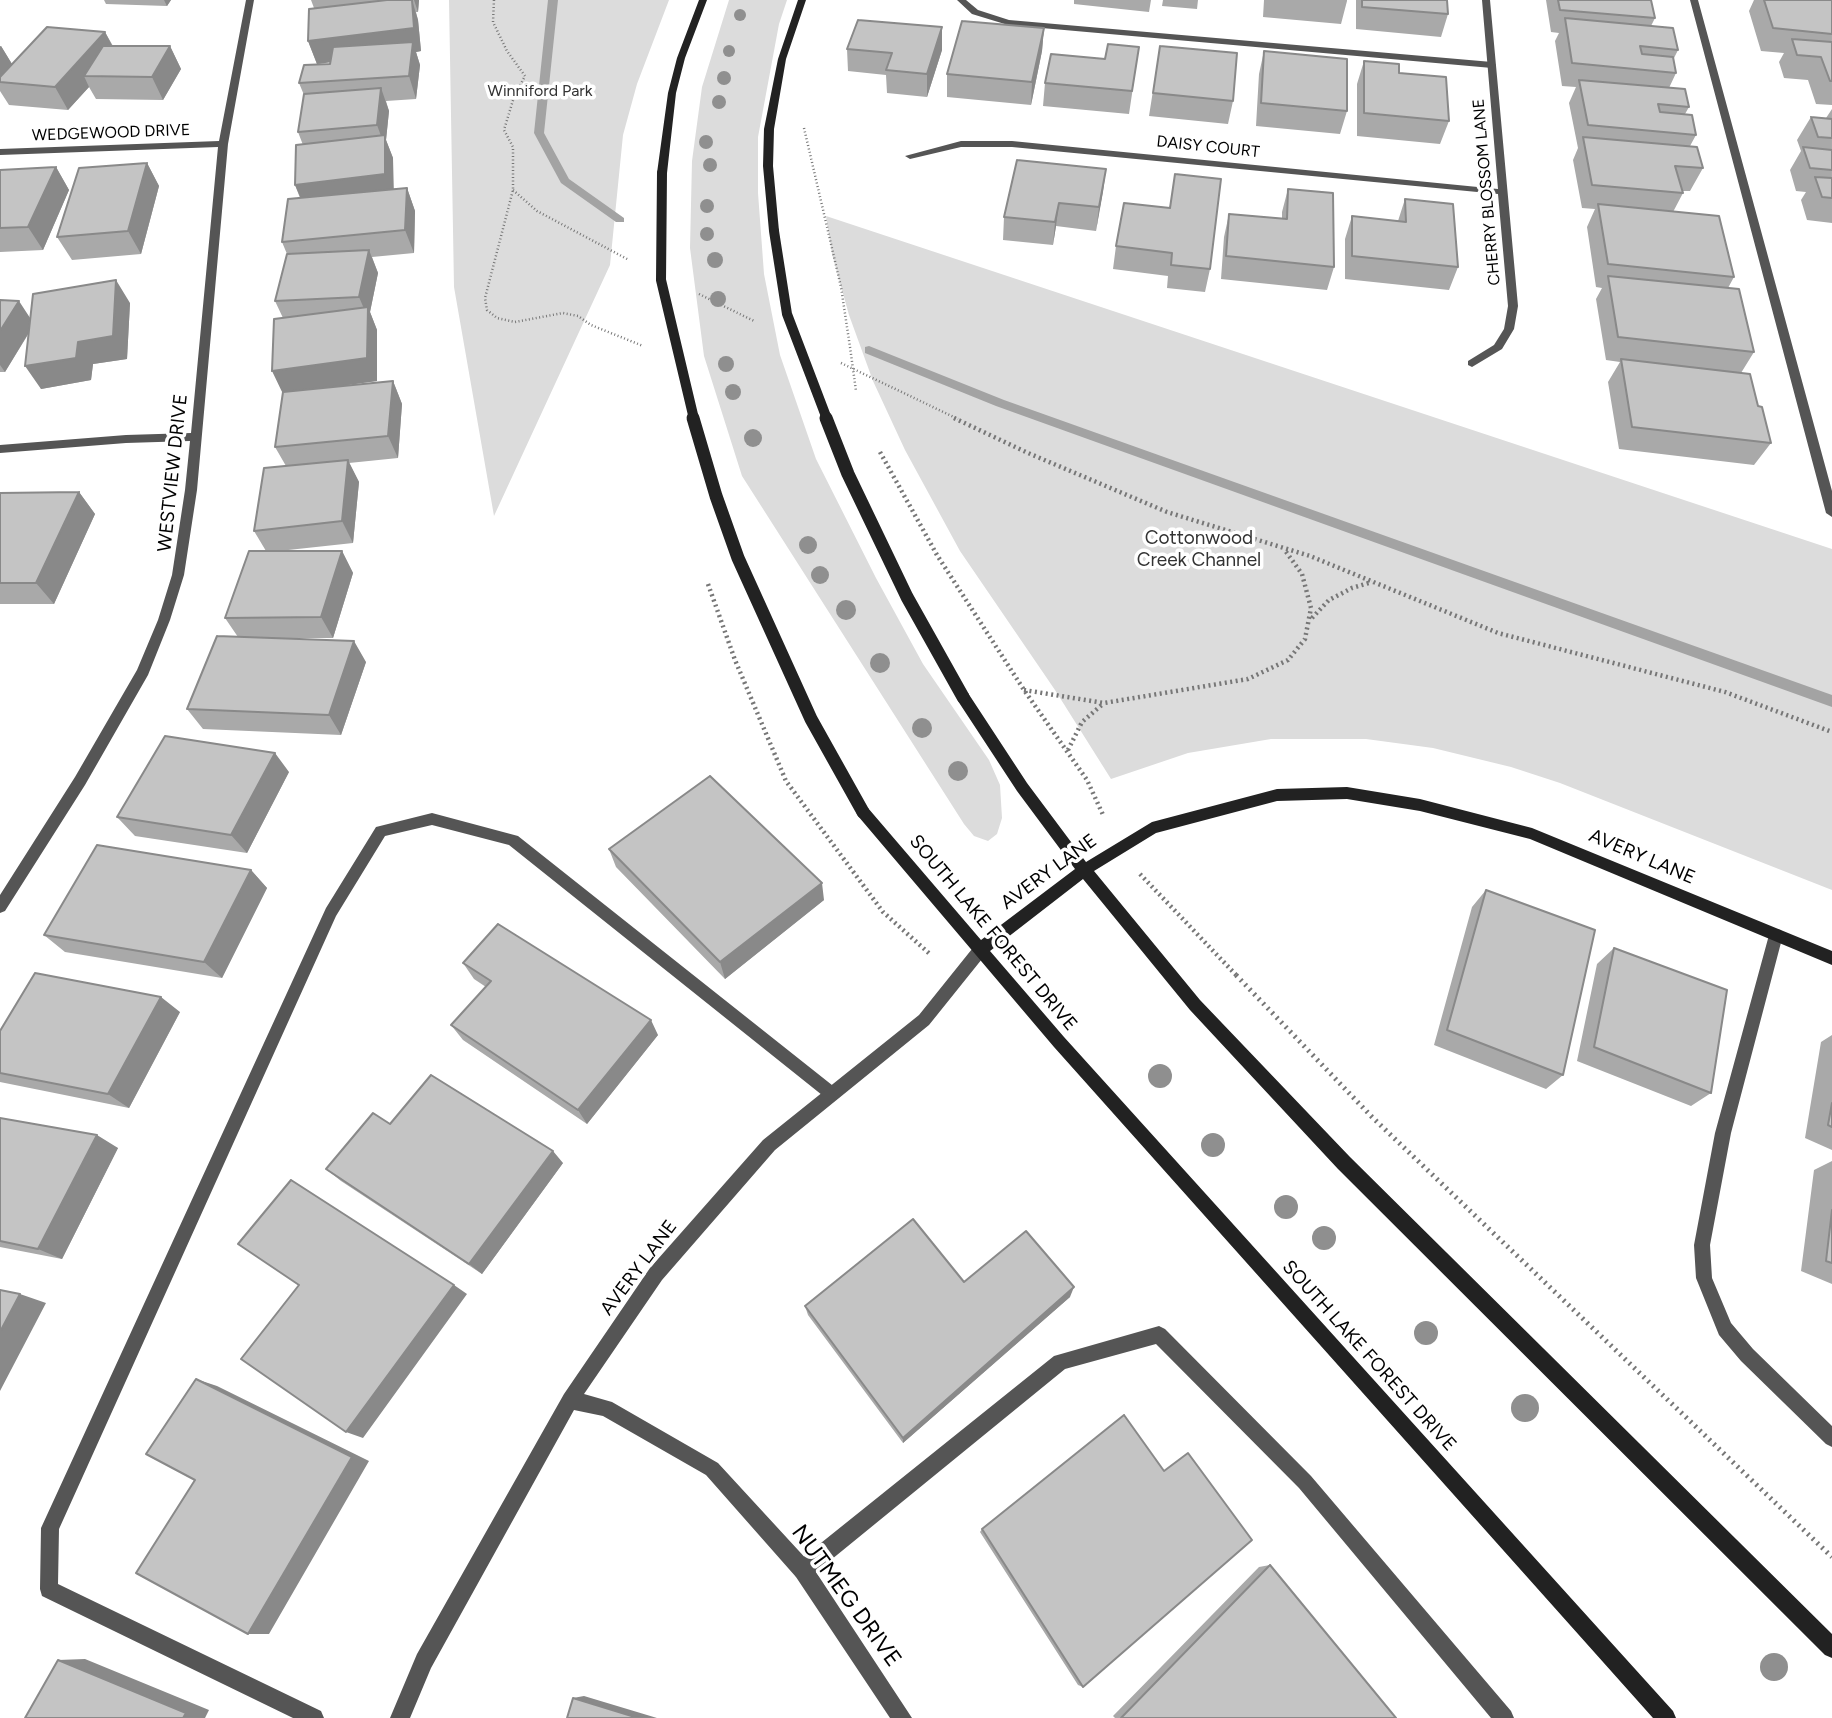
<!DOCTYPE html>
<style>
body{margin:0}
canvas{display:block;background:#fff}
</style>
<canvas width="1832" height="1718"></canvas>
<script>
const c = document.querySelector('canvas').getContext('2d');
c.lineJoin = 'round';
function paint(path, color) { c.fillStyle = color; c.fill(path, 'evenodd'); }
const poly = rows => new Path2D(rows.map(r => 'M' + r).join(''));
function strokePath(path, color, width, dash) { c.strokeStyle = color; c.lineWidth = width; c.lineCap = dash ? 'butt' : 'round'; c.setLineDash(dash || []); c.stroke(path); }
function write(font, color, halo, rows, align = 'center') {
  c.font = font + ' Figtree,sans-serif'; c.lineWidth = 7; c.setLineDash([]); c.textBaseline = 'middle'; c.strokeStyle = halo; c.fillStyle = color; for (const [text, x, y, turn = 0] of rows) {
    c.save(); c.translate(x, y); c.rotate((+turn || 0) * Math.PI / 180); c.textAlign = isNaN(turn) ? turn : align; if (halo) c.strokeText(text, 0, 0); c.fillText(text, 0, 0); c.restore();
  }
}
paint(poly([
 [449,0,669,0,637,84,623,135,610,265,494,516,454,287],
 [729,0,787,0,779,24,758,137,758,193,764,274,780,355,816,459,876,578,923,664,989,760,1000,785,1002,818,997,834,988,841,974,836,964,824,742,476,704,356,690,248,692,161,702,87],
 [826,216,1832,549,1832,890,1560,783,1511,767,1433,748,1366,739,1271,739,1188,753,1111,779,1055,690,960,551,905,450,873,381,849,315,832,254]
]), '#dcdcdc');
paint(poly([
 [548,0,558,0,544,133,569,179,624,218,624,222,616,222,561,183,534,133,548,0],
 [869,346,1004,400,1832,695,1832,707,996,406,865,353,865,347,869,346]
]), '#a3a3a3');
strokePath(poly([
 [494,0,493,22,507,51,525,76,514,97,504,130,513,147,513,190,485,298,487,310,497,318,515,322,563,313,578,316,591,325,643,346],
 [804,128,841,287,850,347],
 [513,190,537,211,629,260],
 [699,294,754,321],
 [841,363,958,419]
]), '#777', 2.5, [1, 2.5]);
strokePath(poly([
 [954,418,1028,453,1167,512,1310,556,1498,633,1725,692,1832,732],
 [880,452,937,555,1024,690,1087,780,1104,817],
 [708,584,735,660,786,781,883,912,931,955],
 [1312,618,1329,600,1352,588,1372,582],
 [1024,690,1104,703,1248,679,1288,660,1305,639,1311,608,1302,574,1284,549],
 [1068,750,1082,722,1104,703],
 [1140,874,1238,977]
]), '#777', 4.5, [2, 3.5]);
strokePath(poly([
 [1236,975,1372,1117,1832,1557]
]), '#777', 5, [2, 4.5]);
paint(poly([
 [957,0,966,0,978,10,1009,20,1492,62,1496,65,1492,68,1008,25,972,14,957,0],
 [1690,0,1698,0,1832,491,1832,517,1826,513,1690,0],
 [432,813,518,836,837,1089,840,1094,837,1099,832,1101,827,1099,509,845,432,825,385,836,336,916,59,1529,58,1584,321,1711,324,1718,293,1718,42,1596,40,1589,41,1528,326,908,376,827,432,813],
 [1776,929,1781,930,1783,935,1731,1133,1710,1245,1712,1278,1731,1323,1753,1349,1832,1426,1832,1447,1826,1444,1741,1361,1719,1335,1696,1278,1694,1245,1715,1133,1769,935,1771,930,1776,929],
 [1159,1326,1165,1329,1311,1476,1511,1711,1514,1718,1491,1718,1299,1488,1156,1344,1065,1369,810,1577,803,1579,796,1577,794,1570,796,1563,1054,1356,1159,1326]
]), '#555');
paint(poly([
 [246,0,254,0,228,144,197,490,184,575,170,620,148,675,85,785,5,911,0,913,0,895,75,777,137,670,158,620,172,575,185,490,190,441,126,443,0,453,0,445,126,435,191,433,218,147,0,155,0,149,219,141,246,0],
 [1482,0,1490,0,1518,306,1514,329,1502,349,1472,367,1468,365,1468,361,1494,345,1504,329,1508,306,1498,194,1012,147,961,147,910,159,905,156,961,141,1012,141,1498,189,1482,0],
 [981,942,986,944,988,949,986,954,929,1025,775,1150,662,1280,584,1394,612,1402,718,1463,810,1563,912,1718,890,1718,796,1577,706,1475,603,1416,574,1410,431,1668,410,1718,390,1718,417,1654,564,1394,650,1268,763,1140,919,1015,976,944,981,942]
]), '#555');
paint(poly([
 [699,0,707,0,685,58,676,93,667,173,662,176,657,173,668,93,677,58,699,0],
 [798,0,806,0,786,59,774,129,773,166,779,231,774,234,769,231,763,166,764,129,778,59,798,0],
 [963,692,968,693,1027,783,1086,862,1152,822,1277,789,1347,787,1420,799,1532,828,1832,951,1832,965,1530,839,1420,811,1347,799,1277,801,1156,833,1094,871,1200,1000,1350,1157,1832,1634,1832,1658,1825,1655,1338,1169,1190,1010,1083,879,990,951,1064,1037,1673,1711,1676,1718,1653,1718,1054,1047,858,816,856,812,858,808,868,808,981,940,1075,869,1017,791,958,701,957,697,958,693,963,692]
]), '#222');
strokePath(poly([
 [850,347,856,391]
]), '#777', 2.5, [1, 2.5]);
strokePath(poly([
 [662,173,661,280,694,419],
 [774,231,787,314,827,419]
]), '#222', 10);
strokePath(poly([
 [693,418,716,496,738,558,811,719,863,812],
 [826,418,848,474,907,597,963,697]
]), '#222', 13);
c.fillStyle = '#8f8f8f';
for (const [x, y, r] of [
 [740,15,6],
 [729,51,6],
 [724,78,7],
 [719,102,7],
 [706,142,7],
 [710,165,7],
 [707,206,7],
 [707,234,7],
 [715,260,8],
 [718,299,8],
 [726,364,8],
 [733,392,8],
 [753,438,9],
 [808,545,9],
 [820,575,9],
 [846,610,10],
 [880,663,10],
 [922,728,10],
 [958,771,10],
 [1160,1076,12],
 [1213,1145,12],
 [1286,1207,12],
 [1324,1238,12],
 [1426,1333,12],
 [1525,1408,14],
 [1774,1667,14]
]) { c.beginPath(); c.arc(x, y, r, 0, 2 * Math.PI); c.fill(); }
paint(poly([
 [104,0,171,0,167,6,106,4],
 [311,0,419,0,418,12,416,12,418,20,421,51,416,52,420,65,416,99,386,101,389,111,386,140,393,158,393,189,407,188,415,211,414,253,372,257,378,273,370,312,377,330,377,381,322,388,393,381,402,404,398,458,349,463,359,482,353,543,279,551,342,551,353,573,333,638,275,638,366,662,341,735,203,729,187,709,238,637,225,618,266,551,254,531,286,466,275,447,283,393,283,318,275,301,287,254,282,242,300,198,295,185,303,145,298,132,304,95,299,83,330,64,330,62,317,64,308,41,314,8],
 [1074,0,1151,0,1149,12,1074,4],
 [1163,0,1198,0,1197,9,1162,6],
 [1264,0,1347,0,1347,1,1341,24,1263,17],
 [1356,0,1447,0,1448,14,1441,37,1356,29],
 [1546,0,1651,0,1655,18,1651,26,1678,50,1673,60,1676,73,1669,88,1689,107,1685,114,1696,135,1690,146,1703,168,1690,191,1682,191,1683,193,1673,212,1734,277,1728,288,1754,352,1741,373,1758,406,1771,443,1754,465,1619,449,1608,382,1620,362,1606,360,1596,299,1602,288,1596,287,1587,227,1595,209,1582,208,1573,160,1578,148,1569,103,1576,87,1562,86,1555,41,1559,33,1551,32],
 [1754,0,1832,0,1832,105,1816,104,1808,80,1784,78,1779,62,1784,53,1761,51,1749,11],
 [942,27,942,50,927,97,887,93,886,75,848,71,847,49],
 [1044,28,1042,51,1031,105,947,97,947,74],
 [105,32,113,46,170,46,181,69,163,100,96,99,89,87,68,110,9,105,0,91,0,46,1,46,12,64],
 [1160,46,1233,101,1228,124,1149,116],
 [1139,47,1129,114,1043,106,1045,83],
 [1264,51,1347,111,1340,134,1256,126,1259,74],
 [1364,61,1399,73,1449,121,1440,144,1357,136,1357,84],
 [1832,109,1832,223,1807,220,1801,200,1806,192,1796,191,1790,170,1801,151,1797,140,1811,117,1826,118],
 [147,163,159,186,141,254,72,260,57,237],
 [56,167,69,190,43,250,0,252,0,170],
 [1106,169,1096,231,1056,226,1053,245,1003,240,1004,217],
 [1175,174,1210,269,1205,292,1167,288,1168,276,1113,269,1116,246,1170,208],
 [1288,189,1334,267,1327,290,1221,279,1224,237,1229,214,1282,219,1282,212],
 [1405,199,1458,267,1449,290,1345,279,1345,239,1352,216,1398,221],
 [0,300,30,318,130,303,127,359,93,364,91,380,41,389,29,333,5,372,0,372],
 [79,492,95,514,54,604,0,604,0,493],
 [289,772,247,853,135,836,117,817],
 [609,849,824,900,725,979,616,867],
 [251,870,267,888,222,978,65,952,44,935],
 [1486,890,1563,1075,1546,1089,1434,1045,1472,907],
 [1614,948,1711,1093,1691,1106,1577,1061,1597,964],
 [463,963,658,1035,587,1124,463,1040,451,1025,486,987,474,979],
 [180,1012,129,1108,0,1082,0,1031],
 [1832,1035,1832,1150,1805,1138,1821,1042],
 [0,1118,118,1148,62,1259,0,1247],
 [390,1124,563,1163,482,1274,341,1181,326,1169],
 [1832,1161,1832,1284,1801,1271,1814,1170],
 [964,1282,1070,1297,903,1443,808,1315,805,1306],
 [1188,1453,1083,1687,1078,1685,980,1532,982,1529,1164,1471],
 [1270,1565,1396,1718,1115,1718,1113,1716,1259,1567]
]), '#a9a9a9');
paint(poly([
 [164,0,171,0,167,6],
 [412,0,418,20,421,51,416,52,420,65,416,99,409,76,412,52,317,64,308,41],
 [414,0,419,0,418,12],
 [942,27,942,50,927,97,927,74],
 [1044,28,1042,51,1031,105,1032,82],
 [105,32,117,55,84,76,89,87,68,110,55,87],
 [1,46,15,69,0,82,0,47],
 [170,46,181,69,163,100,152,77],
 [381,88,389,111,386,140,393,158,394,197,305,208,295,185,385,147,377,125],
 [147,163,159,186,141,254,128,231],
 [56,167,69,190,43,250,28,227],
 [1106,169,1103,192,1096,231,1099,207],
 [407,188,415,211,414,253,405,230],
 [1059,203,1056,226,1053,245,1055,222],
 [369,250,378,273,370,312,377,330,377,381,283,394,272,371,368,318,359,297],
 [116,280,130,303,127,359,93,364,91,380,41,389,25,366,78,342],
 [19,301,34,324,5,372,0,365,0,331],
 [393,381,402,404,398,458,388,436],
 [348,460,359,482,353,543,342,521],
 [79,492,95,514,54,604,36,583],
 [342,551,353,573,333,638,321,617],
 [354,641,366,662,341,735,329,715],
 [275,753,289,772,247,853,231,835],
 [251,870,267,888,222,978,204,962],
 [822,883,824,900,725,979,720,962],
 [161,997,180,1012,129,1108,108,1094],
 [651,1020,658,1035,587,1124,578,1110],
 [97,1135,118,1148,62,1259,38,1249],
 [553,1151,563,1163,482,1274,469,1264],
 [454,1285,467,1294,363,1438,346,1432],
 [1074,1287,1070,1297,903,1443,903,1438],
 [20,1294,46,1303,0,1391,0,1332],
 [196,1379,217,1386,369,1461,269,1634,248,1634],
 [85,1659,209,1710,205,1718,183,1718,58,1660],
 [584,1696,657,1718,638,1718,573,1698]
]), '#898989');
const building = poly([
 [387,0,412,0,414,28,308,41,309,9,387,0],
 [1362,0,1447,0,1448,14,1362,7,1362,0],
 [1558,0,1651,0,1655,18,1560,10,1558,0],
 [1764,0,1832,0,1832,34,1773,28,1764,0],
 [1565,18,1673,28,1678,50,1640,46,1642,54,1673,57,1676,73,1572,63,1565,18],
 [858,20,942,27,927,74,886,70,892,53,847,49,858,20],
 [962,21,1044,28,1032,82,947,74,962,21],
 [47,27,105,32,55,87,0,82,0,77,47,27],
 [1792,39,1832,42,1832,81,1830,81,1821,57,1797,55,1792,39],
 [413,42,409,76,299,83,304,65,330,64,333,47,413,42],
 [1108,44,1139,47,1132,91,1045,83,1051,54,1105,59,1108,44],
 [103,46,170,46,152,77,84,76,103,46],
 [1160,46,1237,53,1233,101,1153,93,1160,46],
 [1264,51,1347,59,1347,111,1261,103,1264,51],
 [1364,61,1399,64,1399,73,1446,77,1449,121,1364,113,1364,61],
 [1579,80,1685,89,1689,107,1658,104,1660,112,1692,115,1696,135,1588,125,1579,80],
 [381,88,377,125,298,132,304,94,381,88],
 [1811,117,1832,119,1832,138,1818,137,1811,117],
 [385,135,385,174,295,185,296,145,385,135],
 [1583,137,1697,147,1703,168,1675,166,1683,193,1592,185,1583,137],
 [1803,147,1832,150,1832,170,1810,168,1803,147],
 [1017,160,1106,169,1099,207,1059,203,1055,222,1004,217,1017,160],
 [147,163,128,231,57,237,79,168,147,163],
 [56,167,28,227,0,228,0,170,56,167],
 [1175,174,1221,179,1210,269,1171,265,1172,253,1116,246,1124,203,1170,208,1175,174],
 [1815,177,1832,178,1832,198,1822,197,1815,177],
 [407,188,405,230,282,242,288,199,407,188],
 [1288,189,1333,193,1334,267,1226,256,1229,214,1287,219,1288,189],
 [1405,199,1453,204,1458,267,1352,256,1352,216,1406,222,1405,199],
 [1598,204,1719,216,1734,277,1608,264,1598,204],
 [369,250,359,297,275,301,287,254,369,250],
 [1608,276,1739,289,1754,352,1618,337,1608,276],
 [116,280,113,336,78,342,76,358,25,366,33,294,116,280],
 [0,300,19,301,0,331,0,300],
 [368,307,367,358,272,371,274,319,368,307],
 [1621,359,1750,374,1758,406,1762,407,1771,443,1632,427,1621,359],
 [393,381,388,436,275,447,283,392,393,381],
 [348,460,342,521,254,531,264,468,348,460],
 [79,492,36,583,0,583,0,493,79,492],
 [249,551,342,551,321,617,225,618,249,551],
 [217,636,354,641,329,715,187,709,217,636],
 [165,736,275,753,231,835,117,817,165,736],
 [710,776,822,883,720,962,609,849,710,776],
 [97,845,251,870,204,962,44,935,97,845],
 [1486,890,1595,930,1563,1075,1447,1030,1486,890],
 [498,924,651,1020,578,1110,451,1025,491,981,463,963,498,924],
 [1614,948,1727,990,1711,1093,1594,1047,1614,948],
 [35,973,161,997,108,1094,0,1073,0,1031,35,973],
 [431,1075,553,1151,469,1264,326,1169,373,1113,390,1124,431,1075],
 [1832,1103,1832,1127,1828,1125,1832,1103],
 [0,1118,97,1135,38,1249,0,1241,0,1118],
 [291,1180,454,1285,346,1432,241,1359,299,1285,238,1244,291,1180],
 [1832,1210,1832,1263,1826,1261,1832,1210],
 [913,1219,964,1282,1026,1231,1074,1287,903,1438,805,1306,913,1219],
 [0,1290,20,1294,0,1332,0,1290],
 [196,1379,352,1457,248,1634,136,1573,195,1480,146,1454,196,1379],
 [1124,1415,1164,1471,1188,1453,1252,1540,1083,1687,982,1529,1124,1415],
 [1270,1565,1396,1718,1121,1718,1270,1565],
 [58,1660,186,1713,183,1718,25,1718,58,1660],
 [573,1698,638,1718,567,1718,573,1698]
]);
paint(building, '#c4c4c4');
strokePath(building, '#898989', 2);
write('16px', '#333', '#fff', [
 ["Winniford Park",540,91]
]);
write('16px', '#000', '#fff', [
 ["WEDGEWOOD DRIVE",111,133,-2],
 ["DAISY COURT",1208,147,6],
 ["CHERRY BLOSSOM LANE",1487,192,-95]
]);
write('19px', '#000', '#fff', [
 ["WESTVIEW DRIVE",173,473,-84],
 ["AVERY LANE",1642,857,23],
 ["AVERY LANE",1049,872,-36],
 ["SOUTH LAKE FOREST DRIVE",993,933,50],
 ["AVERY LANE",639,1268,-53],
 ["SOUTH LAKE FOREST DRIVE",1369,1356,48]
]);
write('19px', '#333', '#fff', [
 ["Cottonwood",1199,538],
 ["Creek Channel",1199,560]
]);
write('23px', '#000', '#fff', [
 ["NUTMEG DRIVE",846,1596,54]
]);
</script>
